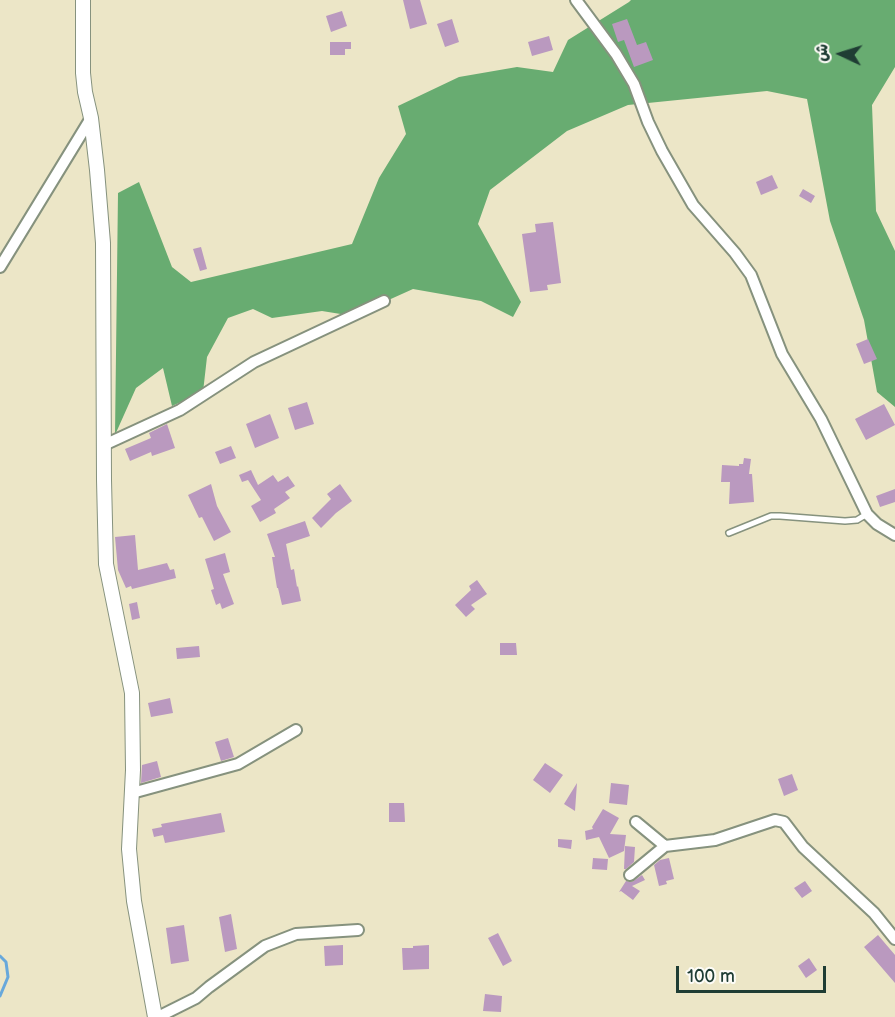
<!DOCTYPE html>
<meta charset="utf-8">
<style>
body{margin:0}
#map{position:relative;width:895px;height:1017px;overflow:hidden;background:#ece6c7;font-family:"Balsamiq Sans","Playpen Sans Arabic",sans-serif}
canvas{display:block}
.north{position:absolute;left:811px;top:24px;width:60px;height:60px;-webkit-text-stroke:4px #fdfcf7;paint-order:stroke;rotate:274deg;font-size:16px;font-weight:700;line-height:24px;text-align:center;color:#1f3d34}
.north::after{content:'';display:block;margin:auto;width:21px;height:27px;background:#1f3d34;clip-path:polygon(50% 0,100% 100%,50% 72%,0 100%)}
.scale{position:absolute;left:676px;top:966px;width:150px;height:27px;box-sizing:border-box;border:3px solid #1f3d34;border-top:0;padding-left:8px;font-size:18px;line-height:21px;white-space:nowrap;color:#1f3d34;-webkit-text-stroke:4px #fdfcf7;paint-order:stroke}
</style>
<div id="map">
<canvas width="895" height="1017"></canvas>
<div class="north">ش</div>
<div class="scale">100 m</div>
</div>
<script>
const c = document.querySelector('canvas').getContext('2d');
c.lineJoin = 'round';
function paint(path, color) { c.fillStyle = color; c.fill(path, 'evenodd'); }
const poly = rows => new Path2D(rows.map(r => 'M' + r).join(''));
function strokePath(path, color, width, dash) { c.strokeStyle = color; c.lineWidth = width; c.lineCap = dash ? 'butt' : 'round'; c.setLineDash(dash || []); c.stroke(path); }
paint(poly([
 [631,0,895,0,895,67,872,105,876,211,895,251,895,407,877,392,864,320,830,221,807,99,767,91,628,105,567,131,490,190,478,224,521,302,513,317,481,301,413,289,353,316,322,311,272,318,253,309,228,318,207,357,203,392,172,406,163,368,136,388,115,435,118,193,139,182,172,267,191,282,352,244,379,178,406,134,398,106,459,77,517,67,553,72,568,40,629,2]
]), '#68ac71');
strokePath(poly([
 [0,956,6,962,8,977,0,996]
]), '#68a8db', 3);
paint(poly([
 [403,0,420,0,427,24,410,29],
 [342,11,347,26,331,32,326,16],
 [452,19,459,42,445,47,437,24],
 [627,19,637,45,646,42,653,60,634,67,624,40,618,42,612,24],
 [549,36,553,50,532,56,528,42],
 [330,42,351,42,351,49,345,49,345,55,330,55],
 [772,175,778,188,761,195,756,182],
 [803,189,815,196,811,203,799,196],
 [553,222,561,283,547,285,548,290,530,292,522,234,536,232,535,224],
 [201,247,207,269,200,271,193,249],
 [868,339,877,359,864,364,856,344],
 [307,402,314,424,295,430,288,408],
 [884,404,895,425,866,440,855,419],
 [270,414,279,438,255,448,246,424],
 [167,424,175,448,152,456,151,452,130,461,125,449,151,438,149,433],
 [231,446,236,458,220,464,215,452],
 [744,458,751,459,749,474,752,474,754,502,729,504,730,482,721,482,722,465,739,466,739,464,743,464],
 [251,470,258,485,273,475,278,482,288,476,295,486,285,492,290,498,274,509,276,513,260,522,251,506,261,500,248,480,242,482,239,475],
 [211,484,217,506,231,532,214,541,202,517,199,518,188,495],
 [340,484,352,501,336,513,321,528,312,518,331,499,327,494],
 [895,489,895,502,880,507,876,496],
 [305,521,310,536,286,544,291,570,294,569,297,587,298,586,301,601,282,605,278,588,277,588,272,557,275,557,267,534],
 [135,535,138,570,167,563,170,570,174,569,176,578,132,589,131,586,126,588,118,570,115,537],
 [225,553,230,572,223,574,234,604,222,609,220,603,216,605,211,590,214,589,205,559],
 [477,580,487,594,471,605,475,609,466,617,455,605,471,590,469,586],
 [137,602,140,618,132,620,129,604],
 [500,643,516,643,517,655,500,655],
 [199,646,200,657,177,659,176,648],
 [170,698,173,713,151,717,148,703],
 [228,738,234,757,221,761,215,742],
 [157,761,161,777,141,783,142,765],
 [545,763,563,775,550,793,533,780],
 [792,774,798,790,784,796,778,779],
 [577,783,575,811,564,804],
 [611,783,629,785,627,805,609,803],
 [389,803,404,803,405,822,389,822],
 [603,809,619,818,610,834,626,835,624,851,609,858,599,837,586,840,585,831,593,829,592,827],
 [221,813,225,832,165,843,163,835,154,837,152,829,162,827,161,824],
 [558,839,572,840,571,849,558,847],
 [625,846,635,847,634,862,626,869,624,869],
 [593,858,608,859,607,870,592,869],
 [669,858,674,879,666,881,667,884,659,886,654,865,660,860],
 [642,875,645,880,632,886,640,891,633,900,621,891,619,892,626,881,632,882],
 [805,881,812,891,802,898,794,888],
 [231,914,237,949,225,952,219,917],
 [184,925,189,961,171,964,166,928],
 [498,933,512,961,503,966,488,938],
 [878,935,895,955,895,983,864,947],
 [343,945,343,965,325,966,324,946],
 [429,945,429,969,403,970,402,948,413,948,413,946],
 [809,958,817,970,806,978,798,966],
 [485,994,502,996,501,1012,483,1011]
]), '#ba99bf');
const service = poly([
 [729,533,771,516,780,516,845,521,857,520,867,514]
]);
const minor = poly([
 [576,0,616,54,634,84,648,122,662,151,693,205,735,253,751,275,782,354,821,419,867,514,877,524,895,535],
 [0,267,91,118],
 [104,445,180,410,254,362,384,301],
 [132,793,238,764,296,730],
 [636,822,665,846],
 [630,875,665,846,715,840,775,820,784,822,803,847,874,913,895,939],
 [158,1017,196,998,209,987,265,946,296,934,358,930]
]);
const tertiary = poly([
 [83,0,83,73,85,92,91,118,97,170,103,243,104,480,106,564,132,693,133,770,129,849,134,901,155,1017]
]);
strokePath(service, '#86927e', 8);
strokePath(minor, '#86927e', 14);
strokePath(tertiary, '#86927e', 16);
strokePath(service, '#fff', 5);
strokePath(minor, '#fff', 10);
strokePath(tertiary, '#fff', 14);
</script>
